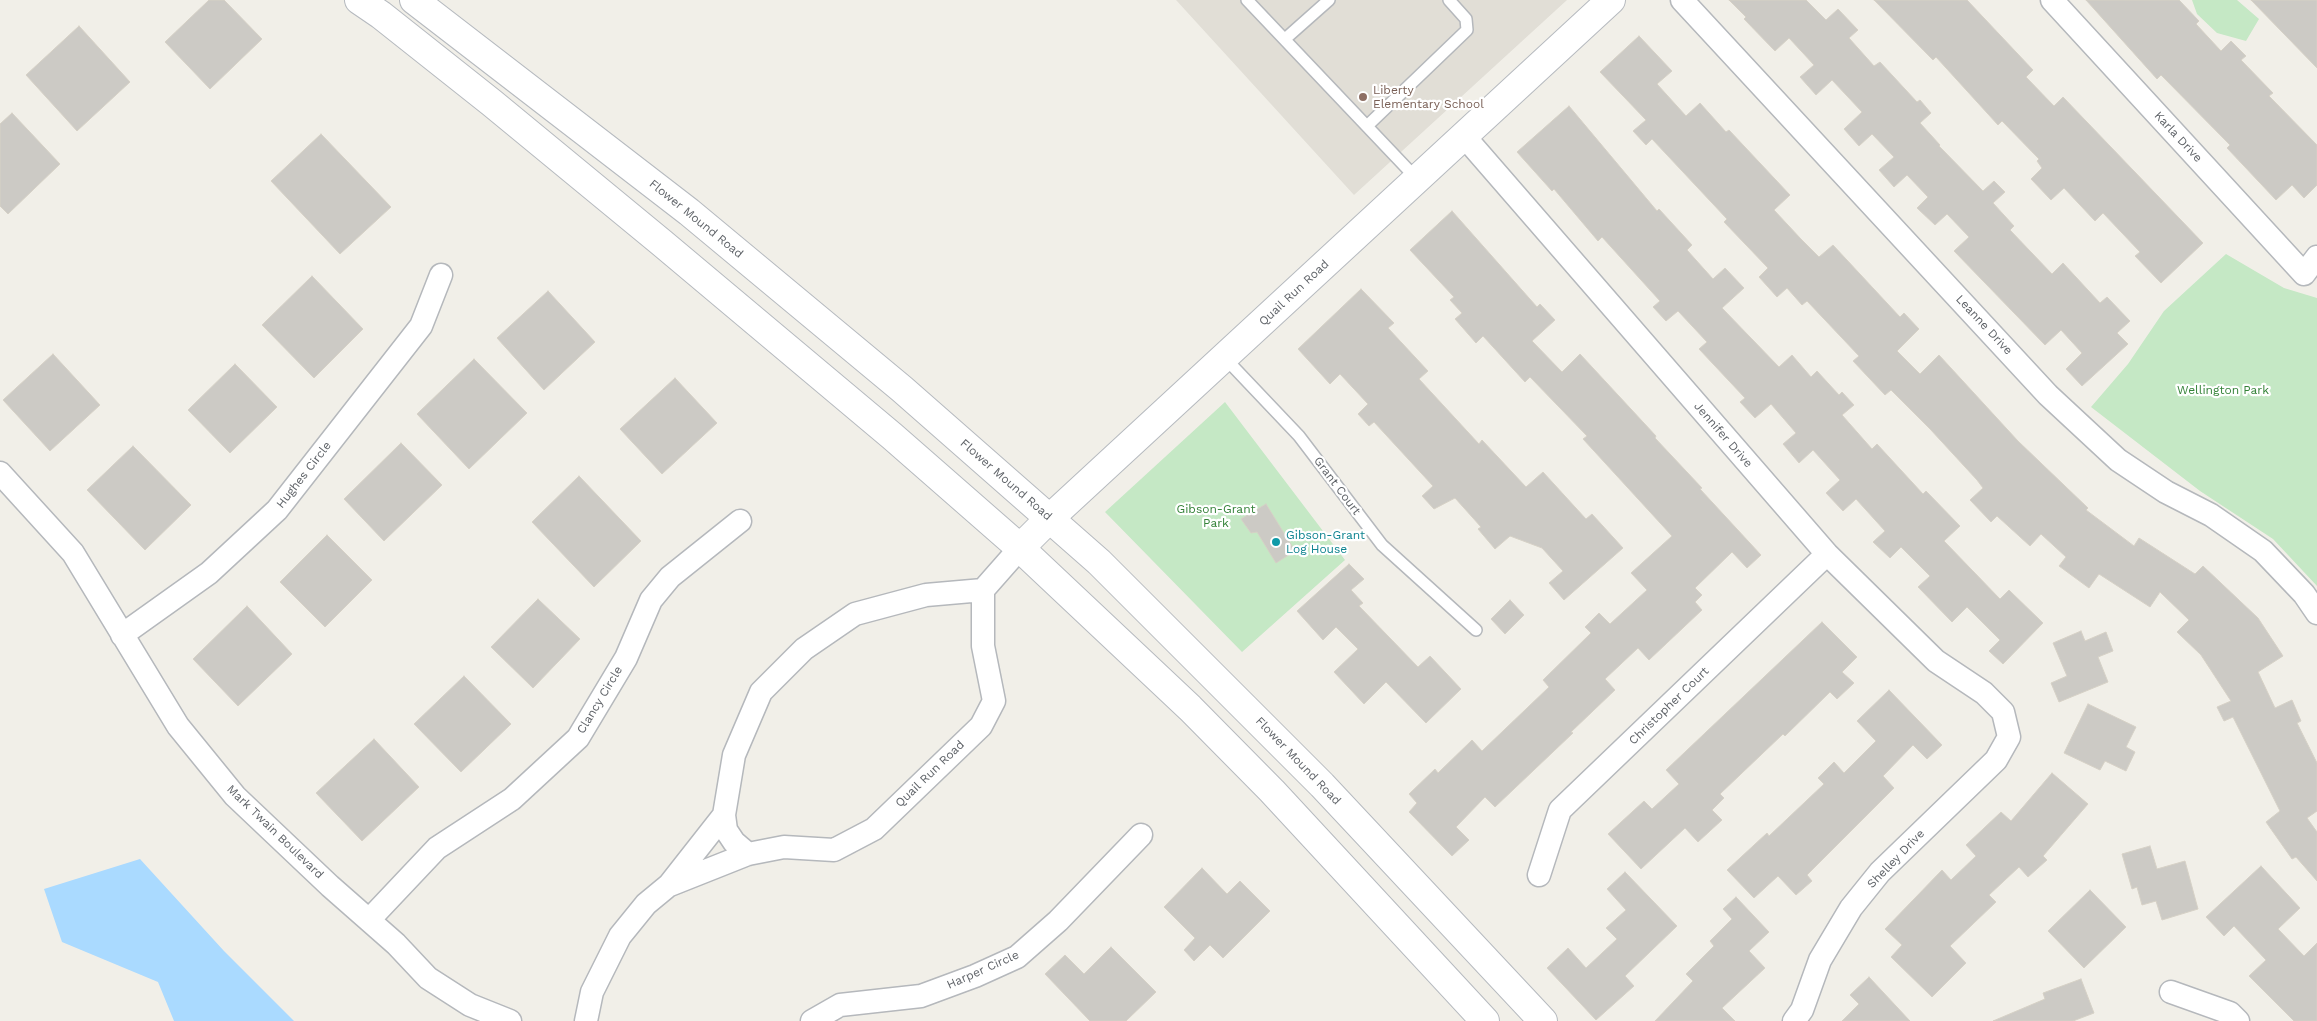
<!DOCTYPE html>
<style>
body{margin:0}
canvas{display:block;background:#f1efe8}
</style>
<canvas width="2317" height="1021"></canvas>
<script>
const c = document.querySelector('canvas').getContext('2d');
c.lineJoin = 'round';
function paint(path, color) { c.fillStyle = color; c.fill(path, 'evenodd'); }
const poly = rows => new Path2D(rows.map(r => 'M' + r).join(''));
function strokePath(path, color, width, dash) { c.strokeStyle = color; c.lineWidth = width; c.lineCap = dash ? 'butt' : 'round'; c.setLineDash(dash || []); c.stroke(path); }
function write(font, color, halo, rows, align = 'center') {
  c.font = font + ' "Work Sans",sans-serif'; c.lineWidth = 4.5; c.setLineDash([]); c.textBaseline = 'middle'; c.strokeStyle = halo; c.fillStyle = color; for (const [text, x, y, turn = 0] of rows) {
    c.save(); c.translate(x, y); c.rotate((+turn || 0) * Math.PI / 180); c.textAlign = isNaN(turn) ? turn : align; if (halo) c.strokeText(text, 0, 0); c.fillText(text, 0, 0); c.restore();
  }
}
paint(poly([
 [1176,0,1567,0,1354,195]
]), '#e1ded6');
paint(poly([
 [2192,0,2237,0,2259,19,2246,41,2217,33,2197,14],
 [2226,254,2284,288,2317,298,2317,586,2273,539,2200,491,2091,407,2128,364,2164,311],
 [1225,402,1345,560,1242,652,1105,512]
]), '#c5e8c5');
paint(poly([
 [140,859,224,951,294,1021,174,1021,158,982,62,942,44,889]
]), '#aadaff');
const building = poly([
 [209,0,224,0,262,39,210,89,165,42,209,0],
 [1729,0,1806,0,1826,20,1838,9,1858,30,1849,38,1874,66,1880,62,1917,102,1920,100,1931,113,1920,123,1940,145,1939,146,1983,191,1994,181,2005,192,1993,203,2014,226,2010,230,2052,274,2063,263,2100,303,2107,297,2130,321,2117,333,2128,344,2082,386,2066,369,2082,353,2061,330,2045,345,1954,251,1969,237,1947,214,1935,225,1917,208,1928,197,1907,175,1894,187,1879,170,1894,157,1872,134,1859,146,1844,129,1862,112,1832,80,1816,95,1800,77,1814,65,1789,38,1775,51,1744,19,1746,17,1729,0],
 [1874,0,1967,0,2033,70,2026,77,2054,106,2063,97,2203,243,2161,283,2135,256,2140,252,2103,213,2095,221,2064,188,2051,200,2031,179,2042,168,2037,161,2039,159,2002,121,1998,125,1936,57,1933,60,1874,0],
 [2086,0,2179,0,2199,21,2196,24,2221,51,2231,41,2246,56,2241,60,2273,93,2269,96,2317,145,2317,185,2304,198,2292,185,2276,200,2227,148,2230,145,2161,75,2157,79,2086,0],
 [2251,0,2317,0,2317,68,2251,0],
 [79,26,130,82,77,131,26,75,79,26],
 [1639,36,1672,71,1657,84,1686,116,1700,103,1726,132,1729,130,1790,195,1774,210,1801,239,1819,257,1833,245,1900,317,1904,313,1919,329,1897,351,1920,374,1939,355,2018,441,2088,508,2086,510,2134,546,2139,538,2195,574,2203,566,2258,618,2283,656,2258,672,2275,708,2292,700,2301,721,2297,723,2317,763,2317,811,2307,818,2317,832,2317,881,2296,857,2292,859,2266,822,2280,811,2233,717,2224,721,2217,707,2231,701,2201,655,2177,632,2189,620,2160,592,2150,607,2099,574,2089,588,2059,566,2066,557,2041,534,2030,546,1997,516,1991,522,1970,500,1983,488,1977,480,1930,429,1891,390,1885,395,1853,361,1859,356,1807,301,1802,305,1787,288,1777,297,1759,277,1768,268,1724,222,1727,219,1652,139,1646,145,1633,131,1646,120,1600,72,1639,36],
 [1569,106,1657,211,1659,209,1692,245,1687,250,1713,279,1725,268,1744,288,1722,308,1779,367,1792,355,1811,377,1817,371,1839,395,1842,392,1854,405,1842,415,1872,449,1877,444,1923,494,1926,491,1960,526,1944,541,2000,599,2009,590,2043,623,2003,664,1989,651,2000,640,1967,607,1952,622,1918,587,1930,576,1901,547,1890,558,1873,542,1885,531,1856,499,1843,511,1826,493,1840,480,1813,450,1799,463,1783,444,1796,433,1771,404,1755,418,1740,402,1745,398,1699,349,1707,342,1678,311,1666,321,1653,307,1660,301,1602,237,1598,241,1554,189,1552,191,1517,152,1569,106],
 [12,113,60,164,8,214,0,206,0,124,12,113],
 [321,134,391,207,340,254,271,181,321,134],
 [1452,211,1537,307,1540,304,1555,320,1532,341,1562,372,1580,354,1656,436,1655,438,1702,488,1700,489,1761,555,1747,568,1732,552,1695,588,1702,595,1695,602,1702,610,1649,660,1638,648,1605,679,1615,690,1571,732,1573,733,1495,807,1485,797,1456,827,1469,840,1452,856,1409,812,1417,803,1409,794,1435,769,1438,773,1472,740,1482,751,1549,687,1543,680,1591,633,1585,627,1599,613,1610,624,1647,590,1631,573,1672,536,1583,439,1587,436,1530,377,1525,382,1483,336,1476,343,1455,319,1462,313,1450,300,1454,297,1410,250,1452,211],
 [312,276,363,329,314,378,262,325,312,276],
 [1361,289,1394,323,1388,328,1428,371,1419,379,1479,444,1482,440,1526,487,1543,472,1586,519,1592,514,1623,548,1564,600,1549,583,1563,571,1542,548,1510,536,1495,549,1478,529,1481,527,1455,498,1434,509,1422,496,1433,486,1374,422,1369,426,1358,414,1368,404,1340,374,1330,384,1298,349,1361,289],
 [548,291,595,342,544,390,497,338,548,291],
 [53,354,100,405,50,451,3,400,53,354],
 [474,359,527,413,469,469,417,414,474,359],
 [235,364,277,407,230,453,188,410,235,364],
 [675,378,717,423,662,474,620,429,675,378],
 [401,443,442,485,384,541,344,499,401,443],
 [133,446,191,505,145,550,87,490,133,446],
 [579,476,641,541,594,587,532,522,579,476],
 [1266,504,1295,551,1276,563,1257,532,1251,533,1241,519,1266,504],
 [327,535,372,580,325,627,280,582,327,535],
 [1349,564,1364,579,1351,590,1363,603,1359,606,1418,667,1430,656,1461,689,1426,723,1386,682,1364,704,1334,672,1358,649,1336,627,1323,640,1297,611,1349,564],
 [538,599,580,639,533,688,491,647,538,599],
 [1510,600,1524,615,1505,634,1491,619,1510,600],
 [247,606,292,654,238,706,193,659,247,606],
 [1822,622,1857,657,1842,672,1854,683,1837,699,1830,692,1785,736,1783,734,1720,794,1724,798,1712,810,1722,820,1698,842,1685,828,1641,869,1608,834,1644,801,1652,809,1679,784,1666,770,1822,622],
 [2081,631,2085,641,2106,632,2113,651,2098,657,2108,682,2059,702,2051,683,2067,676,2053,643,2081,631],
 [464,676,511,724,461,772,414,724,464,676],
 [1889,690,1942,745,1927,759,1913,745,1883,776,1894,788,1807,875,1812,881,1796,895,1778,876,1754,898,1727,870,1767,833,1769,836,1824,784,1818,778,1834,762,1844,773,1876,741,1857,721,1889,690],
 [2088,704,2136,727,2126,747,2135,752,2126,771,2105,761,2100,770,2064,753,2088,704],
 [374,739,419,787,362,841,316,793,374,739],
 [2052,773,2088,804,2043,856,2047,860,2028,877,2019,867,1989,895,1996,902,1950,946,1966,963,1932,997,1891,957,1902,945,1885,929,1942,870,1951,880,1976,856,1966,845,2001,812,2011,821,2052,773],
 [2150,846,2157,869,2185,861,2198,909,2162,920,2156,901,2142,905,2137,887,2132,889,2122,854,2150,846],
 [2261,866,2300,908,2278,929,2304,956,2317,943,2317,1021,2294,1021,2249,976,2266,960,2234,926,2224,936,2206,917,2261,866],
 [1202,868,1227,894,1240,881,1270,911,1223,958,1210,945,1194,961,1184,950,1195,938,1164,907,1202,868],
 [1625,872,1677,926,1625,976,1634,986,1596,1020,1547,968,1568,948,1586,968,1617,939,1606,928,1626,910,1607,889,1625,872],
 [2090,890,2126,927,2084,968,2048,931,2090,890],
 [1736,897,1769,932,1749,951,1765,968,1722,1008,1735,1021,1655,1021,1693,981,1686,974,1714,946,1710,941,1732,919,1723,909,1736,897],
 [1111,947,1156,992,1126,1021,1090,1021,1045,974,1065,955,1084,974,1111,947],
 [1869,977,1910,1021,1842,1021,1859,1004,1850,995,1869,977],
 [2081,979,2094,1013,2073,1021,1993,1021,2045,999,2043,993,2081,979]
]);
paint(building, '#cccac5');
strokePath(building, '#d6d1c6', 1);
const lane = poly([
 [1247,0,1417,179],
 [1285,39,1329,0],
 [1367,126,1467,30,1466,19,1449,0],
 [1224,357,1299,436,1382,545,1476,630]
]);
const street = poly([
 [1682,0,2048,395,2118,460,2166,492,2211,515,2263,551,2304,594,2317,613],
 [2052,0,2304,274,2317,257],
 [1464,136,1827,554,1936,661,1984,693,2003,712,2009,737,1996,760,1880,872,1851,908,1820,960,1802,1010,1794,1021],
 [0,473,73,553,178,726,235,796,330,886,396,944,428,978,470,1005,510,1021],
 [122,635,209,573,277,510,421,326,441,275],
 [724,815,726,830,734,842,748,854],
 [1539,875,1560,810,1827,554],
 [670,885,748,854,784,847,834,850,874,829,981,726,994,701,983,646,983,590],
 [369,920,437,848,512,799,578,738,626,658,651,600,670,577,740,521],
 [2171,992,2230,1013,2238,1021],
 [586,1021,592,992,620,936,646,904,669,885,724,815,734,755,761,692,804,649,855,614,926,595,983,590,1020,548],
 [812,1021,840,1005,921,996,975,976,1017,957,1058,921,1141,835]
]);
const secondary = poly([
 [359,0,381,15,492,103,662,243,892,436,1020,548,1190,708,1272,791,1485,1021],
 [414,0,689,212,902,389,1099,562,1322,785,1543,1021],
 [1020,548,1050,518,1611,0]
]);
strokePath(lane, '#b5b8bc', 14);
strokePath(street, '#b5b8bc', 25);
strokePath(secondary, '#b6babf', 30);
strokePath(lane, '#fff', 11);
strokePath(street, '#fff', 22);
strokePath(secondary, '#fff', 28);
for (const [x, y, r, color] of [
 [1363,97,5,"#8d6e63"],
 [1276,542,5,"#0f9aa8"]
]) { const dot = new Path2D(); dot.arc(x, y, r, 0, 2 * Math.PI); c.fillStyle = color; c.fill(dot); strokePath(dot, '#fff', 2); }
write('12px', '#785e54', '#fff', [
 ["Liberty",1373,90],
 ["Elementary School",1373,104]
], 'left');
write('12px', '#5f6368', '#fff', [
 ["Karla Drive",2178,137,47],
 ["Flower Mound Road",696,219,39],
 ["Quail Run Road",1294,293,-43],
 ["Leanne Drive",1984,325,47],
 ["Jennifer Drive",1723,435,49],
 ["Hughes Circle",304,475,-52],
 ["Flower Mound Road",1006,480,41],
 ["Grant Court",1337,486,53],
 ["Clancy Circle",600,700,-59],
 ["Christopher Court",1669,706,-44],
 ["Flower Mound Road",1298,761,46],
 ["Quail Run Road",930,774,-44],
 ["Mark Twain Boulevard",275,832,44],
 ["Shelley Drive",1896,859,-46],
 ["Harper Circle",983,970,-24]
]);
write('12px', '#348238', '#fff', [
 ["Wellington Park",2223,390],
 ["Gibson-Grant",1216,509],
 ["Park",1216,523]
]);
write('12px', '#0d838f', '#fff', [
 ["Gibson-Grant",1286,535],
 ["Log House",1286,549]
], 'left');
</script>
